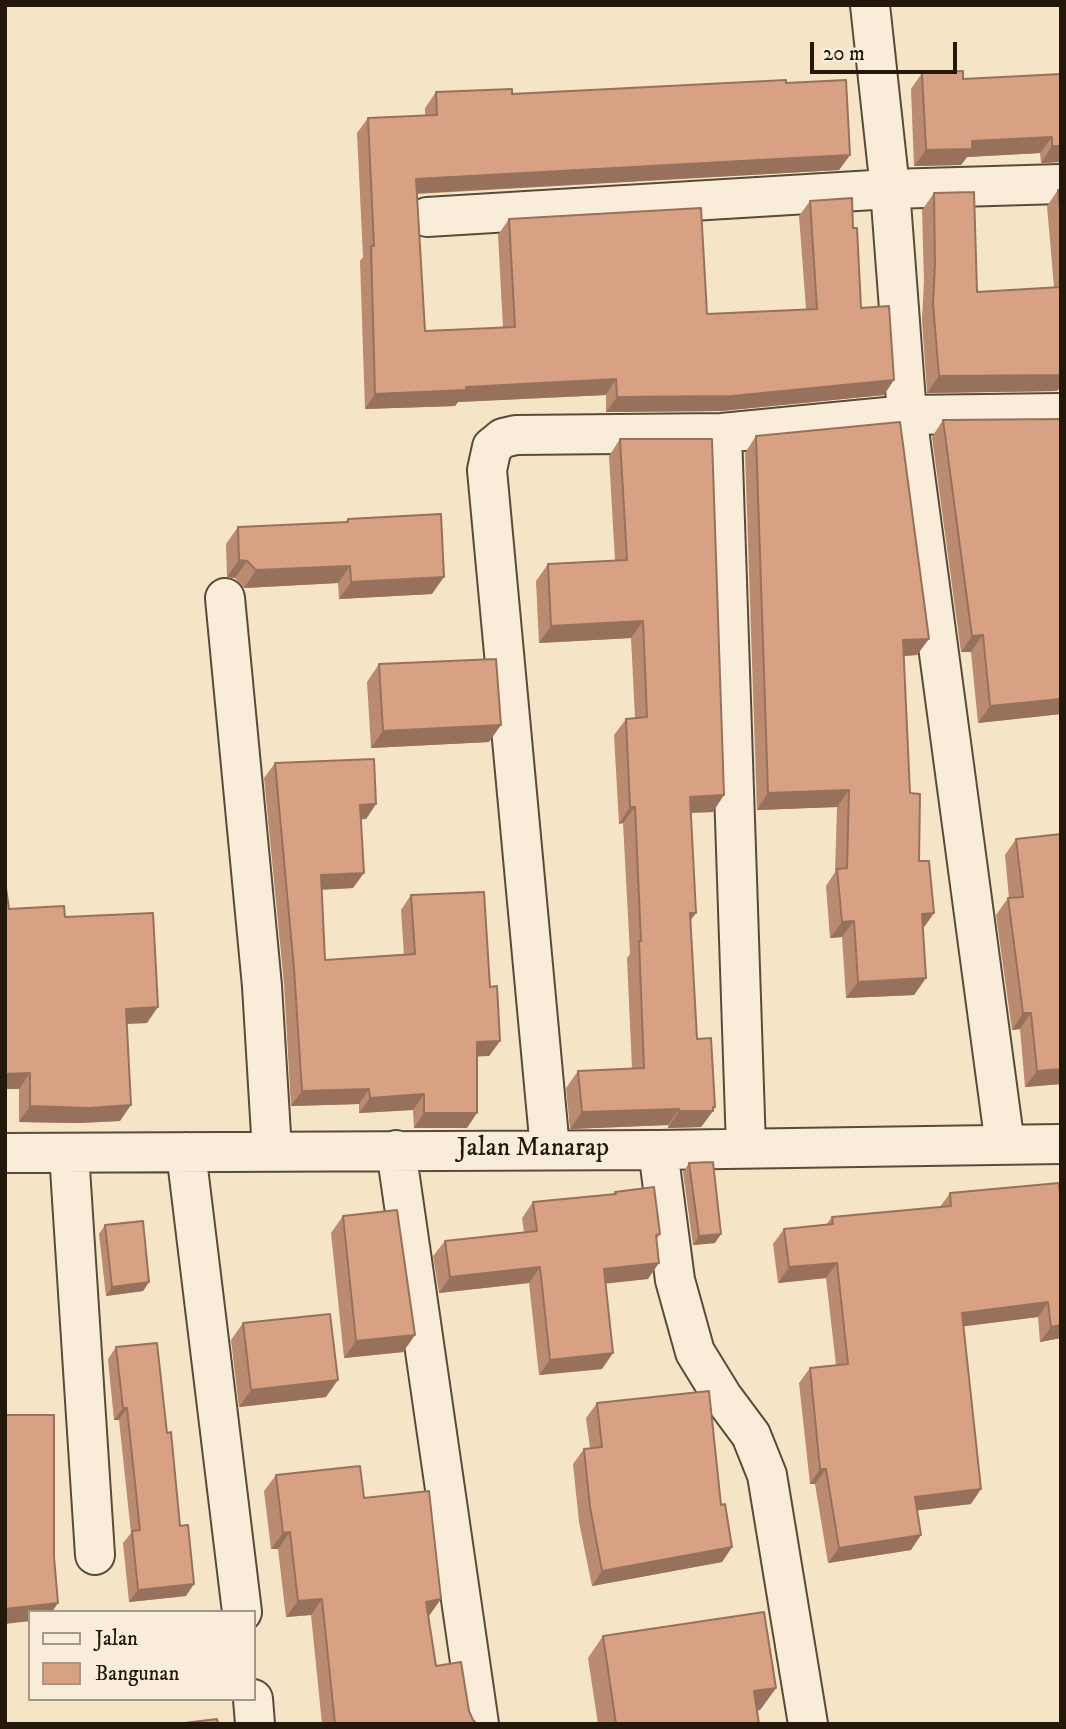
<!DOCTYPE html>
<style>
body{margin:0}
#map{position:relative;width:1066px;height:1729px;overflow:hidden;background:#f6e4c6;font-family:"IM FELL DW Pica",serif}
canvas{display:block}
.frame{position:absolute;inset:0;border:7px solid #23180a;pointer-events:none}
.legend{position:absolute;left:28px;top:1610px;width:228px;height:91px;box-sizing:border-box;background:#f9edda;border:2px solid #a39887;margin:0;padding:9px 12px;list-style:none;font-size:21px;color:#23180a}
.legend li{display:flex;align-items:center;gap:14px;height:35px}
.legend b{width:35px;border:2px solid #a39887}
.scale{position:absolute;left:810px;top:42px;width:147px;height:32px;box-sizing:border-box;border:4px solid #23180a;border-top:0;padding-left:9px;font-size:21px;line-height:24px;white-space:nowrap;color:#23180a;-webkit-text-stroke:5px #f9edda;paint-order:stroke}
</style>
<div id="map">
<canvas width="1066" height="1729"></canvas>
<div class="frame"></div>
<ul class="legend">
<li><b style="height:9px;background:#f9edda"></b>Jalan</li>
<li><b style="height:19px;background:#d8a183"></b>Bangunan</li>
</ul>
<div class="scale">20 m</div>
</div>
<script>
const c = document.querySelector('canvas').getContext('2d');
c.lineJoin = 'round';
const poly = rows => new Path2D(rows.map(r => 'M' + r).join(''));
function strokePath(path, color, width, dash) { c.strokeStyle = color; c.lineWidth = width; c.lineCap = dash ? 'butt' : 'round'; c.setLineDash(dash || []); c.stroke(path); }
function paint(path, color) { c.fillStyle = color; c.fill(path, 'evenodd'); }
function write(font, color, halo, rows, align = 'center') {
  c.font = font + ' "IM FELL DW Pica",serif'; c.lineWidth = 5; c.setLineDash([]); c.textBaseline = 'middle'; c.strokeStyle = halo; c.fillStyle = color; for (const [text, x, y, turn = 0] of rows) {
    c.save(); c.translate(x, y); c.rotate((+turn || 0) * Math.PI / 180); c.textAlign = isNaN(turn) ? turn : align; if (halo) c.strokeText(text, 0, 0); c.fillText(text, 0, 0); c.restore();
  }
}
const minor = poly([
 [870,5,890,189,907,415,1005,1145],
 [427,217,890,189,1061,184],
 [722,433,746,1147],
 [225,598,262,986,272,1151],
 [550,1149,487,470,492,447,503,438,516,435,722,433,907,415,1061,413],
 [396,1150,479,1724],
 [658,1150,675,1280,695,1352,722,1396,751,1435,767,1475,808,1724],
 [186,1152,242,1612],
 [5,1153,658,1150,1061,1144],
 [69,1153,95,1555],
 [253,1699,255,1724]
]);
strokePath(minor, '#584b39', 42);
strokePath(minor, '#f9edda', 38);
paint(poly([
 [922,73,963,79,1061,74,1061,162,1041,163,1040,153,967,157,961,165,914,166,911,89],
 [786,83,850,155,839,170,417,194,425,331,503,328,498,235,509,219,707,314,806,309,799,216,810,201,853,228,861,308,884,395,721,411,606,412,606,395,458,402,455,406,365,409,360,261,363,257,357,133,368,118,425,115,425,108,436,92,512,94],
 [1058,190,1061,190,1061,386,1057,391,927,393,922,320,924,281,922,210,934,193,977,292,1054,287,1047,206],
 [943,420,1061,714,978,723,971,652,961,652,932,437],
 [756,436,917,655,903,656,910,793,919,861,934,913,923,928,926,978,914,995,846,998,842,937,830,938,826,886,835,872,837,807,757,810,745,453],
 [620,439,713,812,691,813,690,921,697,1039,713,1111,701,1127,668,1128,668,1125,570,1129,566,1088,578,1071,632,1069,627,958,630,954,623,823,619,824,614,735,626,719,635,718,631,638,539,643,536,581,548,564,615,561,609,456],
 [348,519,432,594,339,599,338,583,244,588,235,578,227,577,226,544,238,527,345,522],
 [379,664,489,742,371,748,367,682],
 [275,763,376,804,366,819,361,819,353,888,321,890,325,960,404,955,401,910,411,895,490,987,500,1041,489,1056,477,1056,467,1128,414,1128,413,1110,359,1113,359,1104,291,1106,284,984,264,778],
 [1016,839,1061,1084,1025,1087,1020,1029,1012,1030,996,915,1008,898,1009,898,1005,855],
 [5,881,9,909,65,917,147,1023,127,1024,120,1121,78,1123,19,1122,19,1089,5,1089],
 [689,1163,715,1243,693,1245,683,1172],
 [1059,1183,1061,1338,1040,1342,1038,1317,963,1326,971,1504,917,1510,911,1550,828,1563,815,1484,810,1484,799,1383,810,1368,836,1365,826,1278,778,1283,773,1244,784,1229,826,1225,832,1217,940,1207,950,1193],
 [615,1192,660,1234,657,1239,648,1279,605,1283,602,1369,539,1375,529,1283,439,1293,433,1256,445,1241,524,1232,522,1218,533,1202,614,1194],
 [343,1216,415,1335,403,1352,344,1358,331,1233],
 [105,1225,149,1282,143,1291,106,1296,99,1234],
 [243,1323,326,1397,239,1407,231,1340],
 [116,1347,167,1433,186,1596,129,1602,123,1543,131,1533,119,1420,114,1420,108,1359],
 [597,1403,721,1505,732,1547,722,1562,592,1586,579,1522,573,1464,584,1449,590,1448,586,1418],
 [276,1475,364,1498,429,1616,428,1616,436,1666,469,1711,473,1720,477,1724,322,1724,311,1615,286,1617,278,1549,271,1549,264,1491],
 [603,1636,776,1688,760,1710,757,1710,759,1724,598,1724,588,1658]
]), '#ba8a71');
paint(poly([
 [1052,137,1040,153,967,157,961,165,914,166,926,150,972,141],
 [1052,146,1061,146,1061,162,1041,163],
 [850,155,839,170,405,194,416,179],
 [1061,371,1061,386,1057,391,927,393,939,376],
 [616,379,606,395,458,402,455,406,365,409,375,394,466,387],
 [894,380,884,395,721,411,606,412,617,397],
 [239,560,247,561,235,578,227,577],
 [350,566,338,583,244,588,256,570],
 [444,577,432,594,339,599,351,582],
 [643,621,631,638,539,643,551,626],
 [983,635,971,652,961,652,972,636],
 [929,639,917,655,891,657,903,640],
 [1061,699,1061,714,978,723,990,706],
 [501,725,489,742,371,748,383,731],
 [849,790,837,807,757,810,768,793],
 [724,795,713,812,678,813,690,797],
 [376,804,366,819,350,820,360,805],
 [630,807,635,807,623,823,619,824],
 [364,873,353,888,310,890,321,875],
 [690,913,696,913,684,929],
 [934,913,922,930,922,914],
 [854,921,842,937,830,938,842,922],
 [926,978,914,995,846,998,858,982],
 [158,1007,147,1023,115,1024,126,1009],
 [1023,1013,1031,1013,1020,1029,1012,1030],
 [500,1041,489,1056,466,1057,477,1042],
 [1061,1069,1061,1084,1025,1087,1037,1071],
 [30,1073,19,1089,5,1089,5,1074],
 [369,1089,359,1104,291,1106,302,1091],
 [424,1094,413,1110,359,1113,370,1098],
 [131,1105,120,1121,78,1123,19,1122,30,1106],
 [715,1107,712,1111,713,1111,701,1127,668,1128,679,1111],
 [679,1109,668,1125,570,1129,582,1112],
 [424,1113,477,1113,467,1128,414,1128],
 [721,1234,715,1243,693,1245,699,1236],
 [659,1263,648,1279,593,1285,604,1269],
 [837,1263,826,1278,778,1283,789,1267],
 [540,1267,529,1283,439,1293,450,1277],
 [149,1282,143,1291,106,1296,112,1287],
 [1048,1302,1038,1317,951,1328,962,1313],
 [1061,1325,1061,1338,1040,1342,1051,1327],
 [415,1335,403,1352,344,1358,356,1341],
 [613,1353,602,1369,539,1375,550,1360],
 [338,1380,326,1397,239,1407,251,1390],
 [123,1408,127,1408,119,1420,114,1420],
 [820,1469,826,1469,815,1484,810,1484],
 [981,1489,971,1504,904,1512,915,1497],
 [290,1532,278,1549,271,1549,283,1533],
 [921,1535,911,1550,828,1563,839,1548],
 [732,1547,722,1562,592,1586,602,1571],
 [194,1584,186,1596,129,1602,138,1590],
 [322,1599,311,1615,286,1617,298,1601],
 [441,1599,429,1616,414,1618,426,1602],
 [58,1603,52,1612,30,1612,30,1621,5,1624,5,1609],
 [776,1688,760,1710,739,1713,754,1691]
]), '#97715c');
const building = poly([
 [963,71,963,79,1061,74,1061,146,1052,146,1052,137,972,141,972,149,926,150,922,73,963,71],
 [786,80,786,83,846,80,850,155,416,179,425,331,515,327,509,219,701,208,707,314,817,309,810,201,852,198,853,228,857,228,861,308,889,306,894,380,732,396,617,397,616,379,466,387,466,390,375,394,371,246,374,246,368,118,437,115,436,92,512,89,512,94,786,80],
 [1058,190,1061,190,1061,218,1058,190],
 [974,192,977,292,1061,287,1061,375,939,376,933,304,935,264,934,193,974,192],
 [1061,419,1061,699,990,706,983,635,972,636,943,420,1061,419],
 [900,422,929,639,903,640,910,793,920,794,919,861,929,861,934,913,922,914,926,978,858,982,854,921,842,922,837,869,847,868,849,790,768,793,756,436,900,422],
 [620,439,712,439,724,795,690,797,696,913,690,913,697,1039,711,1038,715,1107,713,1107,713,1111,679,1111,679,1109,582,1112,578,1071,644,1068,639,941,641,941,635,807,630,807,626,719,647,717,643,621,551,626,548,564,627,560,620,439],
 [441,514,444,577,351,582,350,566,256,570,247,561,239,560,238,527,348,522,348,519,441,514],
 [496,659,501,725,383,731,379,664,496,659],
 [374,759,376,804,360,805,364,873,321,875,325,960,415,954,411,895,484,892,490,987,497,986,500,1041,477,1042,477,1113,424,1113,424,1094,370,1098,369,1089,302,1091,294,969,275,763,374,759],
 [1061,834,1061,1069,1037,1071,1031,1013,1023,1013,1008,898,1023,897,1016,839,1061,834],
 [5,881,9,909,64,906,65,917,153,913,158,1007,126,1009,131,1105,89,1108,30,1106,30,1073,5,1074,5,881],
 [713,1162,721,1234,699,1236,689,1163,713,1162],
 [1059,1183,1061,1202,1061,1325,1051,1327,1048,1302,962,1313,981,1489,915,1497,921,1535,839,1548,826,1469,820,1469,810,1368,848,1364,837,1263,789,1267,784,1229,833,1224,832,1217,951,1206,950,1193,1059,1183],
 [654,1187,660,1234,656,1235,659,1263,604,1269,613,1353,550,1360,540,1267,450,1277,445,1241,537,1231,533,1202,616,1194,615,1192,654,1187],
 [397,1210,415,1335,356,1341,343,1216,397,1210],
 [143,1221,149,1282,112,1287,105,1225,143,1221],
 [330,1314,338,1380,251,1390,243,1323,330,1314],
 [157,1343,167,1433,171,1432,180,1526,188,1525,194,1584,138,1590,132,1531,140,1530,127,1408,123,1408,116,1347,157,1343],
 [709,1391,721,1505,725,1504,732,1547,602,1571,590,1507,584,1449,602,1447,597,1403,709,1391],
 [5,1415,54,1415,54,1557,58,1603,5,1609,5,1415],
 [360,1466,364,1498,429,1491,441,1599,426,1602,436,1666,461,1662,469,1711,473,1720,477,1724,335,1724,322,1599,298,1601,290,1532,283,1533,276,1475,360,1466],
 [764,1612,776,1688,754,1691,759,1724,616,1724,603,1636,764,1612],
 [217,1719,218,1724,176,1724,217,1719]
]);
paint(building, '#d8a183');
strokePath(building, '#97715c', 2);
write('26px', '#23180a', '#f9edda', [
 ["Jalan Manarap",533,1150]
]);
</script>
